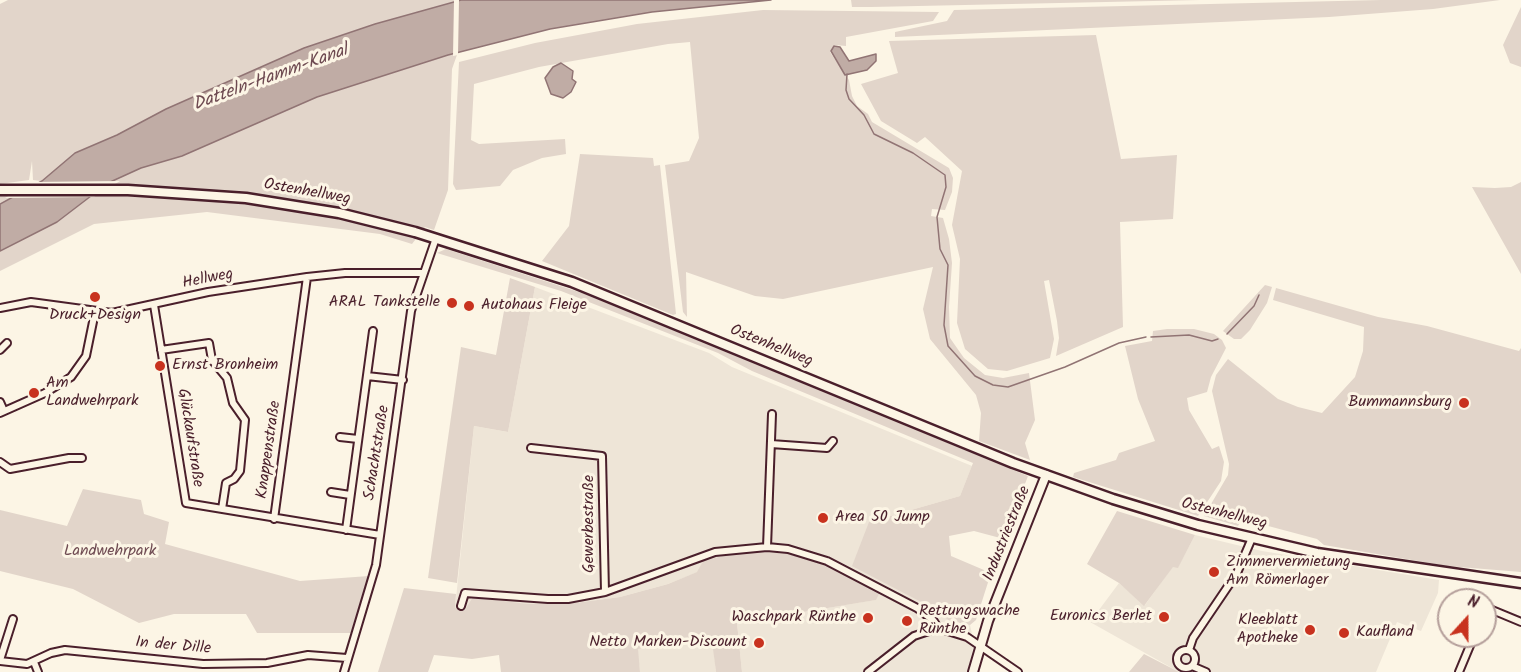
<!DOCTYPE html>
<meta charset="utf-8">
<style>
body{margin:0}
#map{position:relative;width:1521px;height:672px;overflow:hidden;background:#fcf5e5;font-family:Kalam,sans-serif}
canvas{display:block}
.north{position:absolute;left:1437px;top:588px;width:60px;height:60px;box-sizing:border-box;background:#fcf5e5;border:2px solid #b59f9b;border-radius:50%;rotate:21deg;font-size:16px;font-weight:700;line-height:24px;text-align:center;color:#4a1f2b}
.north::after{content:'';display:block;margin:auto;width:21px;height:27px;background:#c8321e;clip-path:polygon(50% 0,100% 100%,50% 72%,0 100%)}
</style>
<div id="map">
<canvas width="1521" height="672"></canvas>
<div class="north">N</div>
</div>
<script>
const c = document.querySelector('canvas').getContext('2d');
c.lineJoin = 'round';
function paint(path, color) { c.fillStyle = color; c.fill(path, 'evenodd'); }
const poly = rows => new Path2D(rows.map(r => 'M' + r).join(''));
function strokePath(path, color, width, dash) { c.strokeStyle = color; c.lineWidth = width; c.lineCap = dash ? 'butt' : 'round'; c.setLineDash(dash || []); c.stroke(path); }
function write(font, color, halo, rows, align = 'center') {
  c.font = font + ' Kalam,sans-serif'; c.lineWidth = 6; c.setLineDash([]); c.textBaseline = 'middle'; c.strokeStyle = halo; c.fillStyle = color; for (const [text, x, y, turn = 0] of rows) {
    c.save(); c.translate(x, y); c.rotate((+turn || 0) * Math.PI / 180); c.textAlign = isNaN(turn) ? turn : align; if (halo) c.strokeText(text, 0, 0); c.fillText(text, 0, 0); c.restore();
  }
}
paint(poly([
 [535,287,709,353,732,367,972,466,960,496,869,522,927,605,951,622,970,625,974,643,968,672,742,672,737,623,875,600,880,592,822,562,788,554,759,551,730,554,703,561,698,572,668,584,620,597,575,603,527,604,465,610,455,608,474,426,508,432],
 [1195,535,1262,551,1439,580,1438,593,1421,631,1397,622,1376,672,1179,672,1090,622,1119,583,1145,605,1173,566,1178,567],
 [713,641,716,672,640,672,637,649]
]), '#eee5d7');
paint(poly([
 [8,0,461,0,375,24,304,48,166,109,117,135,76,153,42,181,0,204,0,196,41,181,33,180,32,161,29,180,0,184,0,4],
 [851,0,1200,0,871,7,852,7],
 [1381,0,1500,0,1433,9,1329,17,895,37,895,32,947,21,954,10],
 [1521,7,1521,67,1510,63,1503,45],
 [763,10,939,12,933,21,846,37,846,46,835,45,830,52,849,80,852,96,857,106,868,114,872,122,949,168,953,178,952,192,945,210,932,209,931,216,943,218,949,239,952,263,949,307,950,338,964,358,985,375,1003,378,1029,373,1035,420,1025,443,1030,460,979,441,981,413,976,395,930,339,923,309,933,267,783,299,755,296,686,272,687,317,683,312,665,165,689,161,699,138,690,42,668,44,539,67,474,84,471,140,479,144,565,139,566,154,542,158,513,170,500,186,456,190,453,184,459,62,535,43,637,24],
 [1096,35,1121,159,1177,155,1173,219,1120,222,1123,327,1056,356,1059,338,1057,321,1049,280,1044,281,1054,339,1050,358,1007,371,988,369,965,349,957,323,960,259,952,225,962,171,925,137,917,143,881,121,861,84,898,73,889,41],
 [458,52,452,69,448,190,434,230,425,227,412,244,380,234,207,212,94,224,0,271,0,251,57,222,108,183,141,168,182,156,317,97],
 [580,154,653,158,654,166,660,165,676,314,673,315,542,261,569,226],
 [1521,182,1521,274,1472,187,1495,188,1511,187],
 [446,249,582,293,1028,476,1004,539,974,531,949,536,951,556,991,573,976,620,970,625,951,622,927,605,852,566,869,522,960,496,973,463,752,371,718,353,561,291,437,253],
 [510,278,535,287,508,432,474,426,457,583,428,578,461,347,496,355],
 [1265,285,1272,287,1267,303,1250,330,1241,339,1234,339,1223,331],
 [1276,288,1378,317,1427,326,1519,351,1521,348,1521,572,1447,566,1324,545,1317,539,1242,519,1238,526,1204,516,1228,475,1229,464,1212,391,1216,375,1228,359,1278,399,1298,407,1322,413,1355,377,1363,351,1364,327,1273,300],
 [1167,329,1194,329,1214,334,1222,340,1226,348,1211,377,1207,392,1187,398,1189,410,1212,449,1219,446,1224,462,1221,481,1198,516,1073,477,1074,473,1116,460,1119,453,1155,441,1138,399,1125,346,1152,341,1153,331],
 [83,489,141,500,144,514,169,522,165,544,300,581,369,576,351,633,257,633,246,614,174,614,139,623,73,589,0,571,0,510,67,526],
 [1117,511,1195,535,1178,568,1173,567,1144,606,1119,583,1087,564],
 [759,551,788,554,822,562,880,592,876,600,737,623,742,672,716,672,712,641,638,649,640,672,501,672,499,655,472,659,434,655,428,672,378,672,404,588,456,594,455,608,465,610,473,597,527,604,575,603,620,597,668,584,697,572,703,561,730,554],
 [1144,654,1179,672,1129,672]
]), '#e2d5ca');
const water = poly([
 [461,0,771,0,652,12,550,29,448,55,317,97,182,156,141,168,108,183,57,222,0,251,0,204,42,181,75,153,117,135,166,109,304,48,375,24,461,0],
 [834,46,840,47,849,61,876,54,876,61,867,70,845,75,831,51,834,46],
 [561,63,573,71,572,79,576,82,571,92,563,98,551,94,545,78,553,67,561,63]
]);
paint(water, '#c0aca5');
strokePath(water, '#917474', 1.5);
paint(poly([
 [454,0,459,0,458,55,453,56],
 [120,181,94,197,5,198,34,182]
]), '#fcf5e5');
strokePath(poly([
 [847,74,846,90,849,99,864,115,874,134,913,153,945,175,946,187,937,217,940,249,948,265,944,325,948,346,975,376,993,385,1008,387,1065,367,1119,343,1146,337],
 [1227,334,1254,306,1259,295],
 [1151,337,1189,335,1212,341,1218,339]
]), '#917474', 1.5);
const minor = poly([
 [154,305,186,503,380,535],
 [0,308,31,302,112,313,208,292,307,277,345,273,424,273],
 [0,350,7,343],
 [161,350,209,343,212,360,227,378,233,403,245,420,240,471,234,479,226,483,222,509],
 [367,376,403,380],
 [0,402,4,411],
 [0,413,45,393,71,377,86,356,95,312],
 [340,437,358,439],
 [771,444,827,448,833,441],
 [531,448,602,456,605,592],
 [0,462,10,469,69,458,82,458],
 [331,492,350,495],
 [274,519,307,277],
 [346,530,373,331],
 [767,547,772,414],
 [1462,600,1463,600],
 [461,606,465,593,548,599,568,599,605,592,715,552,767,547,788,549,827,561,917,608,933,620,938,628],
 [1485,607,1521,622],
 '1177 659a9 9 0 1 1 18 0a9 9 0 1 1-18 0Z',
 [1189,650,1193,638,1237,573,1252,538],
 [0,660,13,619],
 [0,661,27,664,51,653,65,650,203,664,267,663,308,655,347,658],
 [34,662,38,672],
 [1192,666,1206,672],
 [344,672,376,565,411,311,436,238],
 [868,672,914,636,938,628,967,637,1018,672],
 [1459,672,1474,636]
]);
const tertiary = poly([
 [973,672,988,621,1046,475]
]);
const secondary = poly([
 [0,190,128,190,246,198,339,213,415,232,572,282,1013,463,1113,499,1198,525,1317,553,1521,583]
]);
strokePath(minor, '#4a1f2b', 10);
strokePath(tertiary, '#4a1f2b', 12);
strokePath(secondary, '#4a1f2b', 13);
strokePath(minor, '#fcf5e5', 6);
strokePath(tertiary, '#fcf5e5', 8);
strokePath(secondary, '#fcf5e5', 8);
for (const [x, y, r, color] of [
 [95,297,6,"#c8321e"],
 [452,303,6,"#c8321e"],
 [469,306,6,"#c8321e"],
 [160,366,6,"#c8321e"],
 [34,393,6,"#c8321e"],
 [1464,403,6,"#c8321e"],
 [823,518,6,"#c8321e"],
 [1214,572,6,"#c8321e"],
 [1164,617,6,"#c8321e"],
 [868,618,6,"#c8321e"],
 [907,621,6,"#c8321e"],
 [1310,630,6,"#c8321e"],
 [1344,633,6,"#c8321e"],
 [759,643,6,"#c8321e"]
]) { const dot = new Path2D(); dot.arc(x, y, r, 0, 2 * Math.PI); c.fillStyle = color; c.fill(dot); strokePath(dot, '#fcf5e5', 2); }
write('16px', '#4a1f2b', '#fcf5e5', [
 ["Ostenhellweg",307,193,10],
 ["Hellweg",208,280,-11],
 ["Ostenhellweg",771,347,22],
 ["Glückaufstraße",189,438,81],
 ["Knappenstraße",270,450,-82],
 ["Schachtstraße",378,453,-81],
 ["Ostenhellweg",1224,515,14],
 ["Gewerbestraße",590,524,-90],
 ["Industriestraße",1008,534,-68],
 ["In der Dille",173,647,5]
]);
write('16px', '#4a1f2b', '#fcf5e5', [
 ["ARAL Tankstelle",440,303,"right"],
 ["Autohaus Fleige",481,306],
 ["Druck+Design",95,316,"center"],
 ["Ernst Bronheim",172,366],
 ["Am",46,384],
 ["Landwehrpark",46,402],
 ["Bummannsburg",1452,403,"right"],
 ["Area 50 Jump",835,518],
 ["Zimmervermietung",1226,563],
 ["Am Römerlager",1226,581],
 ["Rettungswache",919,612],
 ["Rünthe",919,630],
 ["Euronics Berlet",1152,617,"right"],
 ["Waschpark Rünthe",856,618,"right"],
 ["Kleeblatt",1298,621,"right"],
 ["Apotheke",1298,639,"right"],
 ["Kaufland",1356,633],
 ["Netto Marken-Discount",747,643,"right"]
], 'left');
write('16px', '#704c53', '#fcf5e5', [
 ["Landwehrpark",110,552]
]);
write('italic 18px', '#6d4950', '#fcf5e5', [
 ["Datteln-Hamm-Kanal",271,79,-20]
]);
</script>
